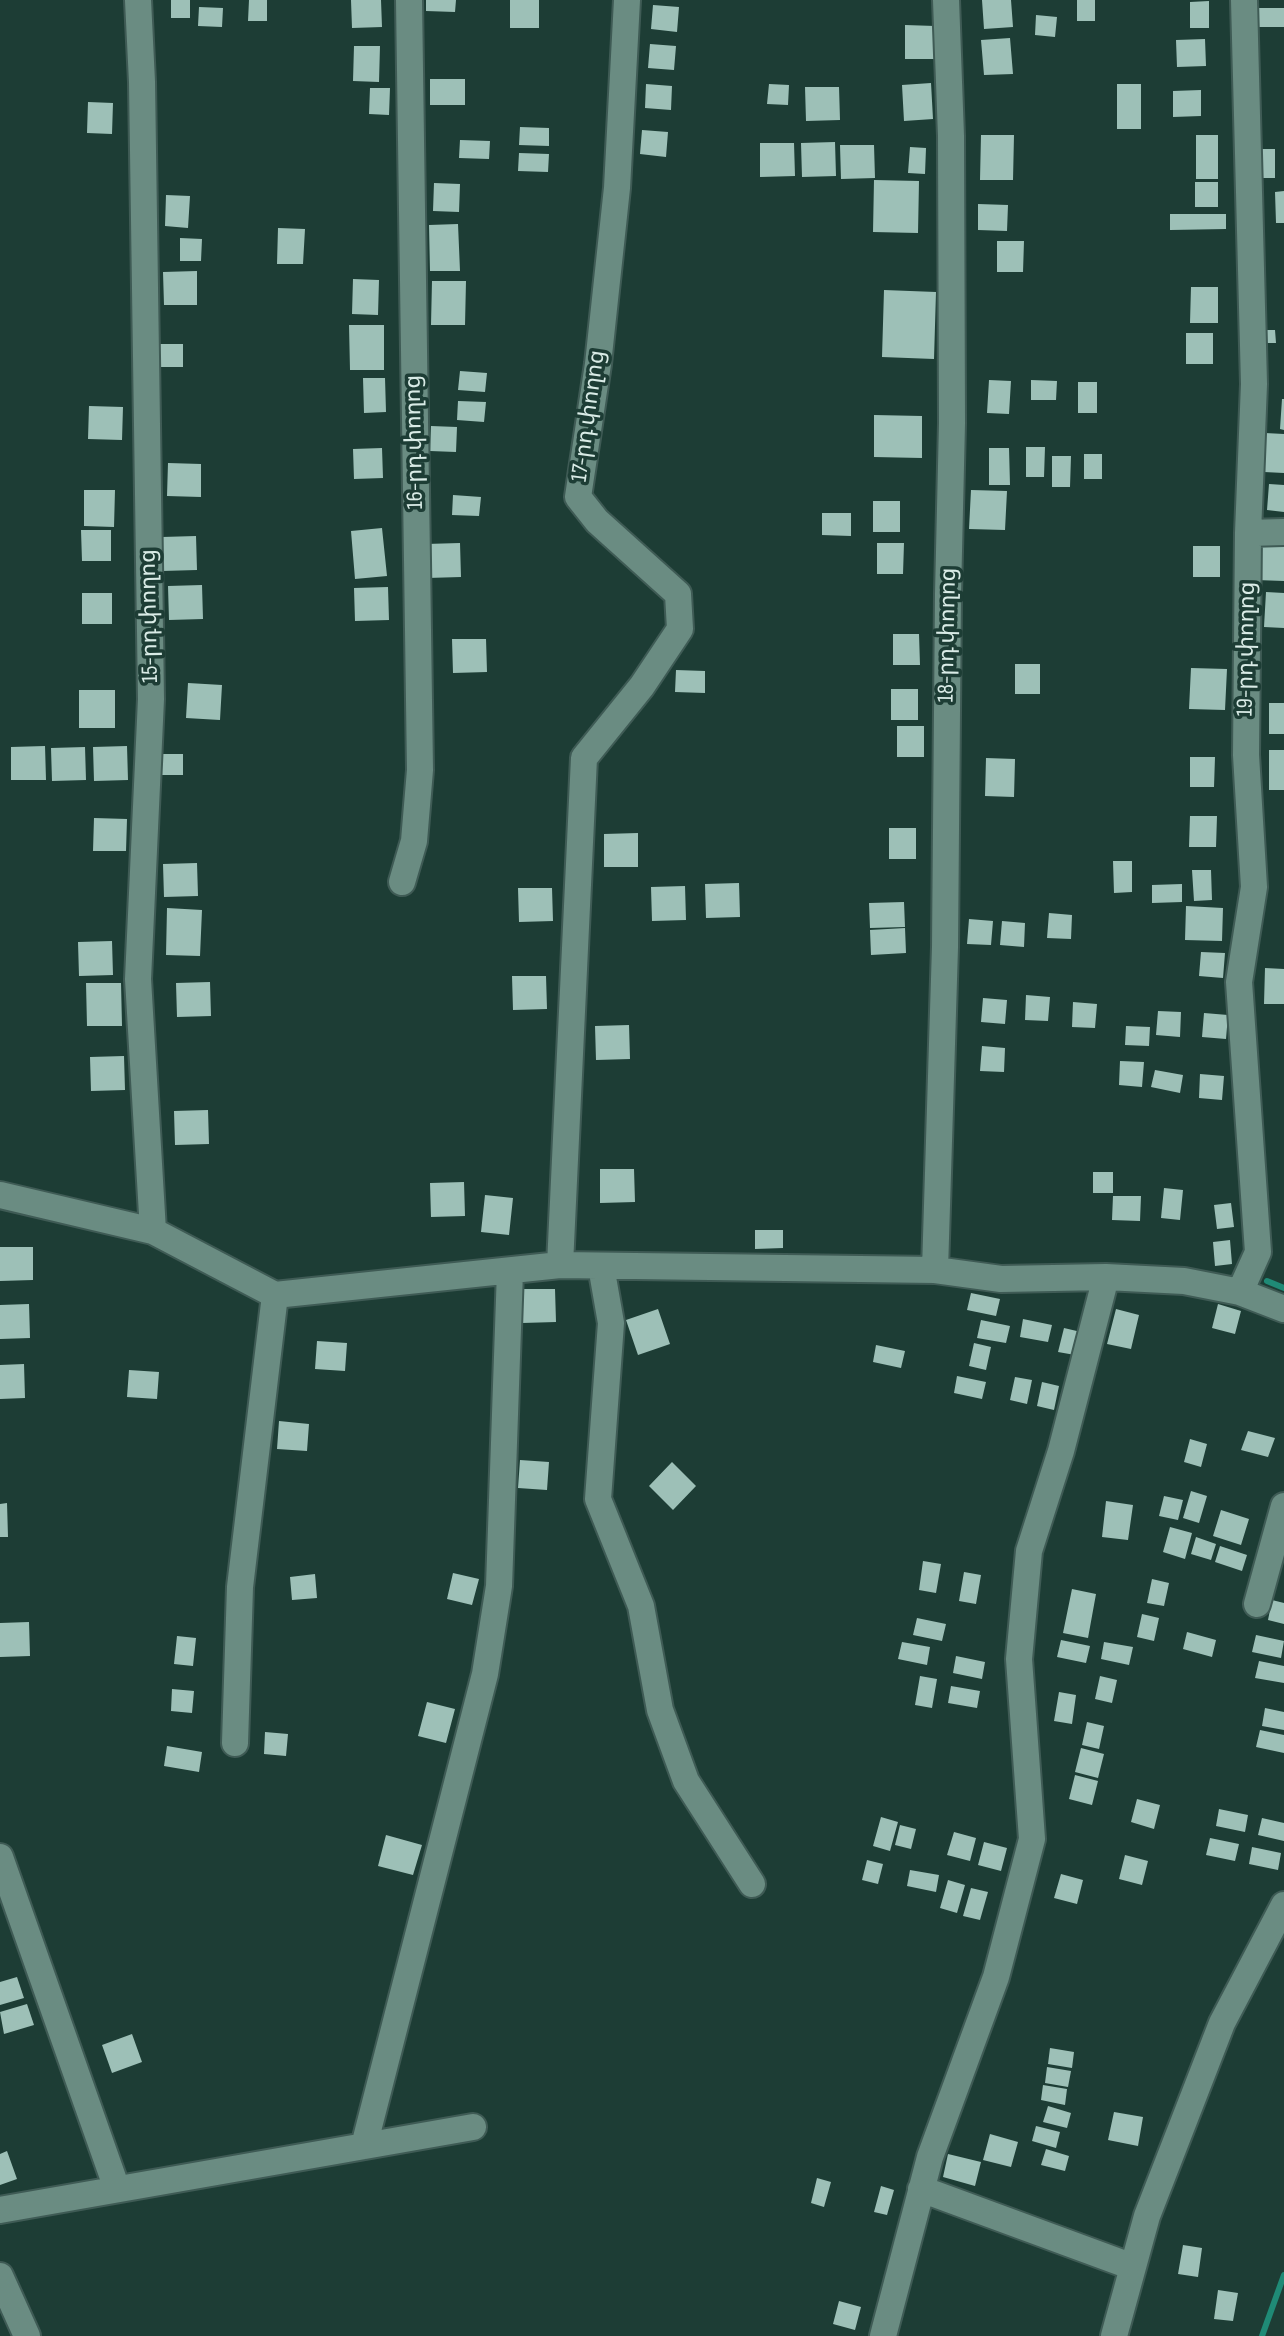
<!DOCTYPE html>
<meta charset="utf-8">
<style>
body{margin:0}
canvas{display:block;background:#1d3d35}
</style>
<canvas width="1284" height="2336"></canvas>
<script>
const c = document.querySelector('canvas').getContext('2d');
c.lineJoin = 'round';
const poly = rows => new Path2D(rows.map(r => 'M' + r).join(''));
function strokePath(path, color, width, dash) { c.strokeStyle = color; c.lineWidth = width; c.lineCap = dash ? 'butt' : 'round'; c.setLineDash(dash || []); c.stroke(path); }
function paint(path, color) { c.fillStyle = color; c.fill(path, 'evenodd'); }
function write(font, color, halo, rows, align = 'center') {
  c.font = font + ' "Sofia Sans Condensed","Noto Sans Armenian",sans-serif'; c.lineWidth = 7; c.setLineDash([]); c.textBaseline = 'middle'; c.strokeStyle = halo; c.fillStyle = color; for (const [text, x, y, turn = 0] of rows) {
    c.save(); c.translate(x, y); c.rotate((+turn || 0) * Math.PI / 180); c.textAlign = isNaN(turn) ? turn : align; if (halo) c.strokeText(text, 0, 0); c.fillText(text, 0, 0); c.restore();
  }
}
strokePath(poly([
 [1267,1281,1284,1288],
 [1262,2336,1284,2275]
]), '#1f8a76', 6);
paint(poly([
 [171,0,190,0,190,18,171,18],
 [249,0,267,0,267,21,248,21],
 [351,0,381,0,382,27,352,28],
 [426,0,456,0,455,12,426,11],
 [510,0,539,0,539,28,510,28],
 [982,0,1011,0,1013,27,984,29],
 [1077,0,1095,0,1095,21,1077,21],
 [1209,1,1209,28,1190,28,1190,2],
 [653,5,679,7,677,32,651,29],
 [199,7,223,8,222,27,198,26],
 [1251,8,1284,8,1284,27,1251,27],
 [1036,15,1057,17,1055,37,1035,35],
 [905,25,935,26,934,59,905,59],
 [1010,38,1013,74,984,75,981,40],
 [1205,39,1206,66,1177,67,1176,40],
 [650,44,676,46,674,70,648,68],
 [354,46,380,46,379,82,353,81],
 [430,79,465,79,465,105,430,105],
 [931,83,933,119,904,121,902,85],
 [646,84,672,86,671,110,645,108],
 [769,84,789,85,788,105,767,104],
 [1117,84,1141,84,1141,129,1117,129],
 [805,87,839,87,840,120,806,121],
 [370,88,390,88,389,115,369,114],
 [1201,90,1201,116,1173,117,1173,91],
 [88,102,113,103,112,134,87,133],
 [520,127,549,128,549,146,519,145],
 [642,130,668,132,666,157,640,154],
 [981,135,1014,135,1013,180,980,180],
 [1196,135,1218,135,1218,179,1196,179],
 [460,140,490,141,489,159,459,158],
 [835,142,836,176,802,177,801,143],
 [760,143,794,143,795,176,760,177],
 [840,145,874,145,875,178,841,179],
 [910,147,926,148,925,174,908,173],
 [1261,149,1275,149,1275,178,1261,178],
 [519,153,549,154,548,172,518,171],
 [874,180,919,181,918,233,873,232],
 [1195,182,1218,182,1218,207,1195,207],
 [434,183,460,184,459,212,433,211],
 [1284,191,1284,223,1276,223,1275,192],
 [166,195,190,196,188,228,165,226],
 [978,204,1008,205,1007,231,978,230],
 [1170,214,1226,214,1226,229,1170,230],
 [458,224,460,271,430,271,429,225],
 [278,228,305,229,303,264,277,264],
 [180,238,202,239,201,261,180,261],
 [997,241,1024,241,1023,272,997,272],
 [197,271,197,305,164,305,163,272],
 [353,279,379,280,378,315,352,314],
 [432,281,466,281,465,325,431,325],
 [1191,287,1218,287,1218,323,1190,323],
 [884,290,936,292,934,359,882,357],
 [349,325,384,325,384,370,350,370],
 [1258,330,1275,330,1276,343,1259,343],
 [1186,333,1213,333,1213,364,1186,364],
 [157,344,183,344,183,367,157,367],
 [460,371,487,373,485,392,458,390],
 [363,378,385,378,386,412,364,413],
 [989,380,1011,381,1009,414,987,413],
 [1031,380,1057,381,1056,400,1031,400],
 [1078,382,1097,382,1097,413,1078,413],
 [1282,399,1284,399,1284,430,1280,429],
 [458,401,486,402,484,422,457,420],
 [89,406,123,407,122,440,88,439],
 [874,415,922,416,922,458,874,457],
 [431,426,457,427,456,452,430,451],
 [1265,433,1284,434,1284,473,1264,472],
 [1026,447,1045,447,1044,477,1026,477],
 [382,448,383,478,354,479,353,449],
 [989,448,1009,448,1010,485,989,485],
 [1084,454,1102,454,1102,479,1084,479],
 [1052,456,1071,456,1070,487,1052,487],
 [168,463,201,464,201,497,167,496],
 [1269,484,1284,485,1284,512,1267,510],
 [84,490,115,490,114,527,84,526],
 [971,490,1007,491,1005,530,969,529],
 [453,495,481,497,479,516,452,515],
 [873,501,900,501,900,532,873,532],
 [822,513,851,513,851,536,822,535],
 [382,528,387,576,355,579,351,531],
 [81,530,111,530,111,561,82,561],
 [196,536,197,570,162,571,162,537],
 [460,543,461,577,427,578,426,544],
 [877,543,904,543,903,574,877,574],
 [1193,546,1220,546,1220,577,1193,577],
 [1258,546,1284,547,1284,581,1256,580],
 [202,585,203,619,169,620,168,586],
 [388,587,389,620,355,621,354,588],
 [1266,592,1284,593,1284,628,1264,627],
 [82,593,112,593,112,624,82,624],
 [893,634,919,634,920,665,893,665],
 [452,639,486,639,487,672,453,673],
 [1015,664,1040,664,1040,694,1015,694],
 [1191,668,1227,669,1225,710,1189,709],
 [676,670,705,671,705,693,675,692],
 [188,683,222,685,220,720,186,718],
 [891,689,918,689,918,720,891,720],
 [79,690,115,690,115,728,79,728],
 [1269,703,1284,703,1284,734,1269,734],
 [897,726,924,726,924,757,897,757],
 [45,746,46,780,11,780,11,747],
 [127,746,128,780,94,781,93,747],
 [85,747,86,780,52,781,51,748],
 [1269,750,1284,750,1284,790,1269,790],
 [161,754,183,754,183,775,160,775],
 [1190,757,1215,757,1214,787,1190,787],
 [986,758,1015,759,1014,797,985,796],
 [1190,816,1217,816,1216,847,1189,847],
 [94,818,127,819,126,851,93,851],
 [889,828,916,828,916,859,889,859],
 [638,833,638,867,604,867,604,834],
 [1113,861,1132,861,1132,892,1114,893],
 [197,863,198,896,164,897,163,864],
 [1192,870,1211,870,1212,900,1194,901],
 [739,883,740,917,706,918,705,884],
 [1182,884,1182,902,1152,903,1152,885],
 [685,886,686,920,652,921,651,887],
 [518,888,552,888,553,921,519,922],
 [904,902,905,927,870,928,869,903],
 [1186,906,1223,908,1222,941,1185,940],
 [167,908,202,910,200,956,166,955],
 [1049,913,1072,915,1071,939,1047,938],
 [969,919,993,921,991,945,967,944],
 [1002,921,1025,923,1024,947,1000,945],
 [905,928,906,953,871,955,870,930],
 [112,941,113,975,79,976,78,942],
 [1201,952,1225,953,1223,978,1199,976],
 [1265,968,1284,969,1284,1004,1264,1004],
 [512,976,546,976,547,1009,513,1010],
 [210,982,211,1016,177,1017,176,983],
 [86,983,121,983,122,1026,87,1026],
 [1026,995,1050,997,1048,1021,1025,1020],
 [983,998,1007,1000,1005,1024,981,1022],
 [1073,1002,1097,1004,1095,1028,1072,1027],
 [1158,1011,1181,1012,1180,1037,1156,1035],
 [1204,1013,1228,1015,1226,1039,1202,1037],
 [629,1025,630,1059,596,1060,595,1026],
 [1126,1026,1150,1027,1149,1046,1125,1045],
 [982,1046,1005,1048,1004,1072,980,1071],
 [124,1056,125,1090,91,1091,90,1057],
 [1120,1061,1144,1062,1142,1087,1119,1085],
 [1155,1070,1183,1075,1180,1093,1151,1087],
 [1200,1074,1224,1076,1222,1100,1199,1098],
 [208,1110,209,1144,175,1145,174,1111],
 [600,1169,634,1169,635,1202,600,1203],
 [1093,1172,1113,1172,1113,1193,1093,1193],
 [464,1182,465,1216,431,1217,430,1183],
 [1164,1188,1183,1190,1180,1220,1161,1218],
 [485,1195,513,1198,509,1235,481,1232],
 [1113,1196,1141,1196,1140,1221,1112,1220],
 [1231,1203,1234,1227,1217,1229,1214,1205],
 [755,1230,783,1230,783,1248,755,1249],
 [1230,1240,1232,1264,1215,1266,1213,1242],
 [0,1247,33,1247,33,1280,0,1281],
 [521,1289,555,1289,556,1322,522,1323],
 [971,1293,1000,1299,996,1316,967,1310],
 [29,1304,30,1338,0,1339,0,1305],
 [1218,1304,1241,1311,1235,1334,1212,1328],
 [658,1309,670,1344,638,1355,626,1320],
 [1116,1309,1139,1315,1131,1349,1107,1344],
 [1023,1319,1052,1325,1048,1342,1020,1337],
 [981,1320,1010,1326,1006,1343,977,1338],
 [1064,1328,1081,1332,1075,1355,1058,1352],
 [317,1341,347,1343,345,1371,315,1369],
 [974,1343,991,1347,986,1370,969,1366],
 [876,1345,905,1351,901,1368,873,1362],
 [24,1364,25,1398,0,1399,0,1365],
 [129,1370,159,1372,157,1399,127,1397],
 [957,1376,986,1382,982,1399,954,1393],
 [1015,1377,1032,1380,1027,1404,1010,1400],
 [1042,1382,1059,1386,1054,1410,1037,1406],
 [279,1421,309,1424,307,1451,277,1449],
 [1248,1431,1275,1438,1268,1457,1241,1450],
 [1190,1439,1207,1444,1201,1467,1184,1462],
 [520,1460,549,1462,547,1490,518,1488],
 [672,1462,696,1486,673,1510,649,1486],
 [1191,1491,1207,1496,1199,1523,1183,1518],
 [1164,1496,1183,1500,1178,1520,1159,1516],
 [1106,1501,1133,1505,1128,1540,1102,1537],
 [7,1503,8,1537,0,1537,0,1504],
 [1221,1510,1249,1519,1241,1545,1213,1536],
 [1170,1527,1192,1533,1185,1559,1163,1552],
 [1196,1537,1216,1544,1211,1560,1191,1554],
 [1220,1546,1247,1555,1242,1571,1215,1562],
 [923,1561,941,1564,936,1593,919,1590],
 [964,1572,981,1575,976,1604,959,1601],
 [453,1573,479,1579,472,1605,447,1599],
 [315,1574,317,1598,292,1600,290,1577],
 [1152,1579,1169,1583,1164,1606,1147,1603],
 [1072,1589,1096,1594,1088,1638,1063,1633],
 [1272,1600,1284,1603,1284,1624,1268,1620],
 [1142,1614,1159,1618,1154,1641,1137,1637],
 [917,1618,946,1624,942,1641,913,1635],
 [29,1622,30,1656,0,1657,0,1623],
 [1187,1632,1216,1640,1212,1657,1183,1649],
 [1256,1635,1284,1641,1281,1658,1252,1652],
 [177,1636,196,1638,193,1666,174,1664],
 [1061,1640,1090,1646,1086,1663,1057,1657],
 [902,1642,930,1647,927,1665,898,1659],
 [1104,1642,1133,1647,1129,1665,1101,1659],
 [956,1656,985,1662,982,1679,953,1673],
 [1259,1661,1284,1666,1284,1683,1255,1678],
 [920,1676,937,1679,932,1708,915,1705],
 [1100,1676,1117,1680,1112,1703,1095,1699],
 [951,1686,980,1691,977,1708,948,1703],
 [172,1689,194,1691,192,1713,171,1711],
 [1059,1692,1076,1695,1072,1724,1054,1721],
 [427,1702,455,1709,446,1743,418,1736],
 [1265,1708,1284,1712,1284,1730,1262,1726],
 [1087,1722,1104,1726,1099,1749,1082,1745],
 [1260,1730,1284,1735,1284,1753,1256,1747],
 [265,1732,288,1734,286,1756,264,1754],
 [167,1746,202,1752,199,1772,164,1766],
 [1081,1748,1104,1754,1098,1778,1075,1772],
 [1075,1775,1098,1781,1092,1805,1069,1799],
 [1137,1799,1160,1805,1154,1829,1131,1822],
 [1219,1809,1248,1815,1245,1832,1216,1826],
 [881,1817,898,1822,890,1851,873,1846],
 [1262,1818,1284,1823,1284,1841,1258,1835],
 [900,1825,916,1829,911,1849,895,1845],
 [954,1832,976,1838,970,1861,947,1855],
 [386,1835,422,1845,413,1875,378,1866],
 [1210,1838,1239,1844,1235,1861,1206,1855],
 [984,1842,1007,1848,1001,1871,978,1865],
 [1252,1847,1281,1853,1278,1870,1249,1864],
 [1125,1855,1148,1861,1142,1885,1119,1879],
 [867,1860,883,1864,878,1884,862,1880],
 [910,1870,939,1875,936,1892,907,1886],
 [1061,1874,1083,1880,1077,1904,1054,1898],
 [948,1880,965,1885,957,1913,940,1908],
 [971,1888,988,1892,980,1920,963,1916],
 [17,1977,24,1998,0,2005,0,1982],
 [27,2004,34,2025,4,2034,0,2012],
 [132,2034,142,2062,112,2073,102,2045],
 [1050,2048,1074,2052,1072,2068,1048,2064],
 [1047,2067,1071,2071,1068,2087,1045,2083],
 [1043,2085,1067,2089,1065,2105,1041,2100],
 [1048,2106,1071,2113,1067,2128,1043,2122],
 [1114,2112,1143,2117,1138,2146,1108,2140],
 [1036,2126,1060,2132,1056,2148,1032,2141],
 [990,2134,1018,2142,1011,2167,983,2160],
 [1046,2149,1069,2156,1065,2171,1041,2165],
 [7,2151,17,2179,0,2185,0,2154],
 [948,2154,981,2162,975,2186,943,2177],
 [817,2178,831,2182,824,2207,811,2203],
 [881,2186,894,2190,887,2215,874,2212],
 [1183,2245,1202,2248,1198,2277,1178,2274],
 [1218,2290,1238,2293,1233,2321,1214,2319],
 [839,2301,861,2307,855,2330,833,2324]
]), '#9dc0b7');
const minor = poly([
 [138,0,142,82,151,699,138,979,153,1231],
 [1248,533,1284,532],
 [402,882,414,841,420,770,409,0],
 [0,1195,153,1231,275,1295,560,1265,935,1270,1001,1279,1106,1277,1184,1281,1240,1292,1284,1309],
 [560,1265,584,758,642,686,680,629,678,594,597,521,578,497,598,364,617,188,627,0],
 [601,1266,611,1323,598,1499,641,1606,660,1710,686,1781,752,1884],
 [935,1270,945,947,948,594,952,423,951,136,946,0],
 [1240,1292,1258,1252,1239,982,1254,887,1246,755,1248,533,1254,384,1244,0],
 [1257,1604,1284,1506],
 [235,1743,240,1587,275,1295],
 [0,1857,117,2189],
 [364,2146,485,1674,499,1586,510,1271],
 [921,2189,1133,2267],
 [0,2210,473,2127],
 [0,2276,27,2336],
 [883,2336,930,2157,996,1977,1032,1839,1019,1659,1029,1551,1061,1451,1106,1277],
 [1114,2336,1147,2216,1222,2023,1284,1905]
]);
strokePath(minor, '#3f5b55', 30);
strokePath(minor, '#6a8c82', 26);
write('23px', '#d9ebe6', '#1d3d35', [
 ["17-րդ փողոց",589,416,-82],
 ["16-րդ փողոց",415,442,-91],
 ["15-րդ փողոց",150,616,-91],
 ["18-րդ փողոց",948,635,-89],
 ["19-րդ փողոց",1247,649,-89]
]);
</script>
